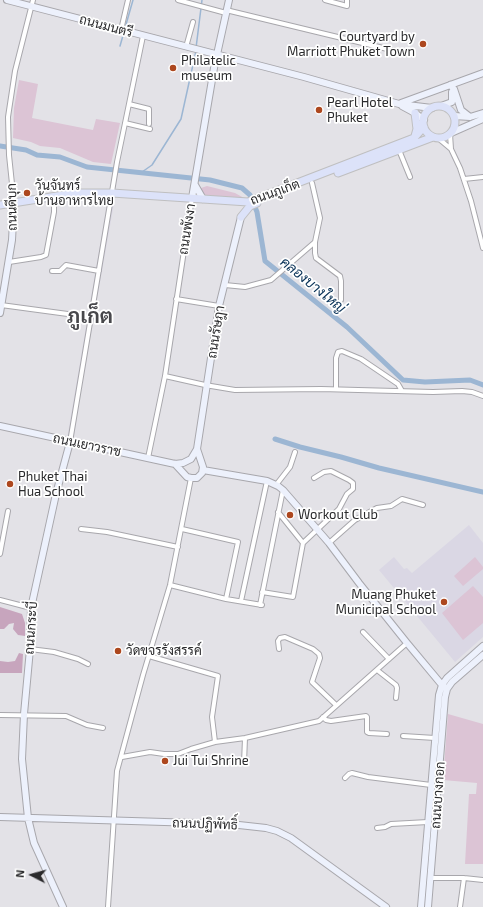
<!DOCTYPE html>
<meta charset="utf-8">
<style>
body{margin:0}
#map{position:relative;width:483px;height:907px;overflow:hidden;background:#e3e2e7;font-family:"Exo 2",sans-serif}
canvas{display:block}
.north{position:absolute;left:12px;top:855px;width:40px;height:40px;-webkit-text-stroke:3px #fff;paint-order:stroke;rotate:276deg;font-size:11px;font-weight:700;line-height:16px;text-align:center;color:#2a2a2c}
.north::after{content:'';display:block;margin:auto;width:14px;height:18px;background:#2a2a2c;clip-path:polygon(50% 0,100% 100%,50% 72%,0 100%)}
</style>
<div id="map">
<canvas width="483" height="907"></canvas>
<div class="north">N</div>
</div>
<script>
const c = document.querySelector('canvas').getContext('2d');
c.lineJoin = 'round';
function paint(path, color) { c.fillStyle = color; c.fill(path, 'evenodd'); }
const poly = rows => new Path2D(rows.map(r => 'M' + r).join(''));
function strokePath(path, color, width, dash) { c.strokeStyle = color; c.lineWidth = width; c.lineCap = dash ? 'butt' : 'round'; c.setLineDash(dash || []); c.stroke(path); }
function write(font, color, halo, rows, align = 'center') {
  c.font = font + ' "Exo 2",Sarabun,sans-serif'; c.lineWidth = 3.5; c.setLineDash([]); c.textBaseline = 'middle'; c.strokeStyle = halo; c.fillStyle = color; for (const [text, x, y, turn = 0] of rows) {
    c.save(); c.translate(x, y); c.rotate((+turn || 0) * Math.PI / 180); c.textAlign = isNaN(turn) ? turn : align; if (halo) c.strokeText(text, 0, 0); c.fillText(text, 0, 0); c.restore();
  }
}
paint(poly([
 [108,198,115,198,72,440,67,439],
 [469,525,483,543,483,637,455,662,379,570,394,557,404,569,407,568,412,573]
]), '#dad7e4');
paint(poly([
 [19,80,38,84,32,118,93,130,96,119,120,123,111,164,93,162,60,148,40,146,31,142,13,138,14,108],
 [207,186,235,193,244,198,248,202,206,198,201,195,201,188],
 [475,557,483,567,483,569,463,586,454,576],
 [473,586,483,597,483,623,463,640,442,613],
 [448,714,483,724,483,864,465,864,469,794,476,794,477,783,443,780]
]), '#dcc4d5');
paint(poly([
 [0,607,22,614,25,623,25,636,18,635,13,629,14,623,9,624,4,629,0,629],
 [19,653,23,654,22,673,0,673,0,661,8,662,15,661]
]), '#c7a5bd');
strokePath(poly([
 [125,28,133,0],
 [120,46,124,32],
 [196,48,202,0],
 [142,172,152,165,181,119,196,51]
]), '#9cb6d3', 1.5);
strokePath(poly([
 [0,146,26,150,37,155,60,157,87,167,210,180,242,188,250,195,257,212,265,261,347,327,403,380,425,382,470,380,483,385],
 [275,439,300,447,341,457,379,468,483,492]
]), '#9cb6d3', 5);
const street = poly([
 [178,0,226,13],
 [325,0,347,6,347,0],
 [226,10,408,54],
 [121,30,128,0],
 [186,47,193,22],
 [129,104,149,109,149,124],
 [125,123,150,129],
 [450,134,451,149,460,168,471,201,483,248],
 [438,138,451,149],
 [399,150,410,177],
 [464,179,483,177],
 [312,183,320,218,315,242,315,253,316,258,340,276,341,281,341,300],
 [14,203,9,155,8,117,15,71,33,0],
 [9,262,41,257,46,255,54,212,54,196],
 [52,271,60,271,66,265,99,271],
 [225,285,245,287,271,280,315,242],
 [176,299,219,306],
 [1,305,90,317],
 [165,376,205,385,235,390,321,389,433,392,462,391,472,392,483,396],
 [336,389,336,358,338,352,342,351,361,359,395,382,398,384,402,391],
 [70,442,117,162,143,36],
 [148,458,165,376,192,198],
 [276,485,290,467,295,452],
 [278,512,303,543],
 [81,529,107,532,178,547],
 [329,543,355,520,377,508,391,506,402,499,423,505],
 [0,554,8,511],
 [170,585,226,599,238,542,182,529],
 [262,592,293,597,303,543,339,509,347,494,353,489,353,483,349,480,331,471,324,472,314,478],
 [226,599,262,605],
 [0,600,31,608],
 [241,601,267,481],
 [260,605,283,490],
 [363,632,389,659],
 [30,649,54,652,78,659,88,664],
 [279,649,278,641,280,638,285,637,313,649,319,654,320,658,312,682,336,705],
 [149,656,218,676,212,717,215,742],
 [377,670,396,685,397,688,396,698],
 [0,715,66,716,87,725,103,728],
 [323,717,326,720,331,721,366,716,367,717,367,732,369,733,387,734],
 [403,736,435,738],
 [122,757,150,752,164,754,178,754,191,749,215,742,245,738,319,721,407,643],
 [244,763,245,738],
 [345,778,349,774,352,773,368,777,431,785],
 [377,828,385,827,391,824,428,822],
 [431,878,464,878,483,880],
 [108,907,117,771,143,675,170,585,191,478],
 [460,907,464,878]
]);
const secondary = poly([
 [7,0,304,77,399,104,432,108],
 [450,85,454,89,461,110,470,117],
 [401,103,483,73],
 [402,106,415,113,424,120],
 [441,106,452,102,452,92],
 [454,116,470,117,483,113],
 [451,133,483,119],
 [195,185,203,199],
 [192,198,214,68,229,0],
 [0,313,12,240,14,203],
 [0,426,175,464,183,463,191,459,197,449],
 [175,464,187,477,191,478,197,478,202,473,203,467,197,449,219,306,241,217],
 [203,470,267,481,278,486,283,490,329,543,359,583,407,643,442,685,447,689],
 [0,817,230,824,266,828,277,831,291,838,386,907],
 [63,907,34,843,28,818,22,759,24,714,30,649,31,608,56,494,70,442],
 [421,907,439,695,442,685,447,678,483,646],
 [428,907,445,697,447,689,452,682,483,655]
]);
const primary = poly([
 '423 122a16 16 0 1 1 32 0a16 16 0 1 1-32 0Z',
 [415,136,417,129,415,113],
 [338,173,433,137],
 [0,205,76,193,112,193,248,202,414,138,424,127],
 [241,217,250,206,257,203]
]);
strokePath(street, '#a8a7ac', 6);
strokePath(secondary, '#a8a7ac', 8);
strokePath(primary, '#bfbfc0', 9);
strokePath(street, '#fff', 4);
strokePath(secondary, '#edf1fc', 6);
strokePath(primary, '#dce2f9', 7);
for (const [x, y, r, color] of [
 [423,44,4,"#ad471e"],
 [173,68,4,"#ad471e"],
 [319,110,4,"#ad471e"],
 [27,193,4,"#ad471e"],
 [10,484,4,"#ad471e"],
 [290,515,4,"#ad471e"],
 [444,602,4,"#ad471e"],
 [118,651,4,"#ad471e"],
 [165,761,4,"#ad471e"]
]) { const dot = new Path2D(); dot.arc(x, y, r, 0, 2 * Math.PI); c.fillStyle = color; c.fill(dot); strokePath(dot, '#fff', 1.5); }
write('13px', '#2a2a2c', '#fff', [
 ["ถนนมนตรี",106,26,15],
 ["ถนนภูเก็ต",275,192,-20],
 ["ถนนดีบุก",12,207,-91],
 ["ถนนพังงา",187,229,-81],
 ["ถนนรัษฎา",216,332,-81],
 ["ถนนเยาวราช",87,445,12],
 ["ถนนกระบี่",31,628,-86],
 ["ถนนบางกอก",438,795,-86],
 ["ถนนปฏิพัทธิ์",205,824,2]
]);
write('13px', '#2a2a2c', '#fff', [
 ["Courtyard by",415,37,"right"],
 ["Marriott Phuket Town",415,52,"right"],
 ["Philatelic",181,61],
 ["museum",181,76],
 ["Pearl Hotel",327,103],
 ["Phuket",327,118],
 ["วันจันทร์",35,186],
 ["บ้านอาหารไทย",35,201],
 ["Phuket Thai",18,477],
 ["Hua School",18,492],
 ["Workout Club",298,515],
 ["Muang Phuket",436,595,"right"],
 ["Municipal School",436,610,"right"],
 ["วัดขจรรังสรรค์",126,651],
 ["Jui Tui Shrine",173,761]
], 'left');
write('italic 14px', '#083157', '#fff', [
 ["คลองบางใหญ่",313,285,39]
]);
write('bold 21px', '#47474b', '#fff', [
 ["ภูเก็ต",90,316]
]);
</script>
